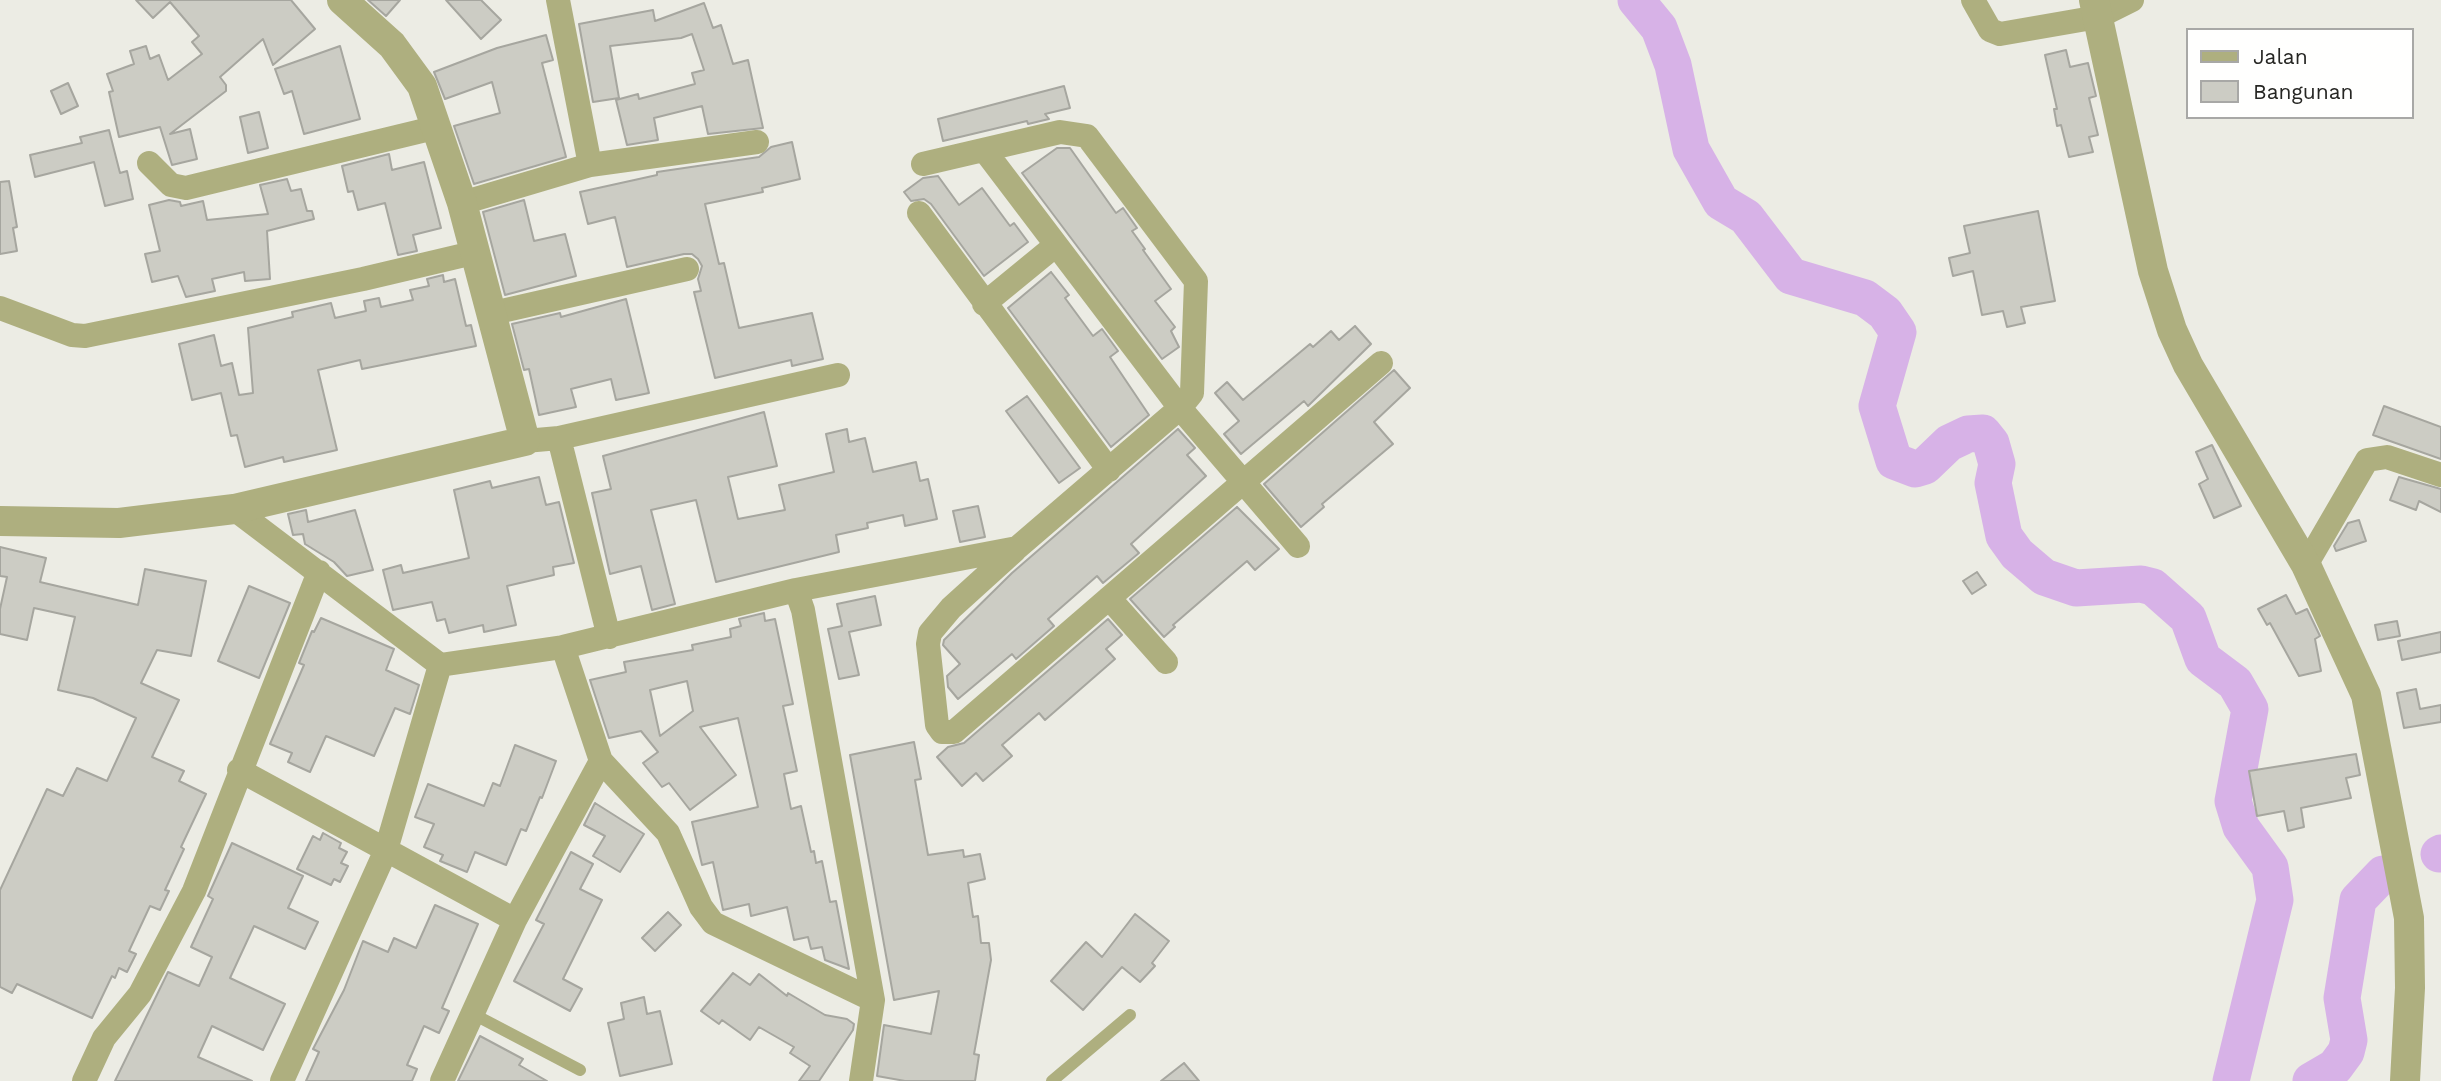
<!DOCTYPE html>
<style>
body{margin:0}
#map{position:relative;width:2441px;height:1081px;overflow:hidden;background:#ecece4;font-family:"Work Sans",sans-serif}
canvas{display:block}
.legend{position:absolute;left:2186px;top:28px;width:228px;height:91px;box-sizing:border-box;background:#fffffe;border:2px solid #a8a8a6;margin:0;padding:9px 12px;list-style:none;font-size:21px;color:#262623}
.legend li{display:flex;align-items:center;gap:14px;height:35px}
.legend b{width:35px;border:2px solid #a8a8a6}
</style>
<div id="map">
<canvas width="2441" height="1081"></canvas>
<ul class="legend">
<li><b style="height:9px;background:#aeaf7f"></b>Jalan</li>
<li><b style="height:19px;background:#ccccc4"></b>Bangunan</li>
</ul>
</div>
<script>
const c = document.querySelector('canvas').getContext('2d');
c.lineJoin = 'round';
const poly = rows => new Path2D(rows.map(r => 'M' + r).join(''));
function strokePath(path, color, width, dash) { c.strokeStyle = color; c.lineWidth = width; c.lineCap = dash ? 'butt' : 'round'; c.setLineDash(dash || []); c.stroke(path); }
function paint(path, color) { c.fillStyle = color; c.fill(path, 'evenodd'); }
strokePath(poly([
 [1636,0,1659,28,1673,65,1691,149,1721,202,1746,217,1791,276,1865,298,1885,313,1898,332,1877,406,1894,461,1915,469,1925,466,1949,443,1968,434,1983,433,1991,443,1997,464,1993,483,2004,536,2017,554,2044,577,2076,588,2141,584,2153,587,2188,618,2203,659,2235,683,2250,709,2233,801,2241,827,2270,867,2275,900,2231,1081],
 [2439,854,2441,853],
 [2311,1081,2335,1067,2346,1052,2349,1040,2342,998,2358,900,2383,874]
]), '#d7b2e7', 37);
const building = poly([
 [136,0,291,0,315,29,273,65,263,39,220,77,226,85,226,91,170,134,190,129,197,159,172,165,160,127,119,137,109,92,113,91,107,74,134,64,130,51,146,46,150,59,159,55,168,80,202,54,192,42,199,36,170,2,153,18,136,0],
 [368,0,400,0,386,16,368,0],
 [446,0,481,0,501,20,481,39,446,0],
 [704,3,713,28,721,25,733,64,748,60,763,128,708,134,702,106,654,118,658,140,627,145,616,100,638,94,639,99,695,84,692,73,704,70,692,34,681,38,610,46,619,98,593,102,579,24,653,10,655,21,704,3],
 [546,35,553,60,542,63,566,157,474,184,454,126,500,113,492,82,445,99,434,72,497,48,546,35],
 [340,46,360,119,304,134,292,91,284,94,275,69,340,46],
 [2066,50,2070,67,2088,63,2096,96,2089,98,2098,135,2089,137,2093,152,2069,157,2061,125,2057,126,2054,109,2057,109,2045,55,2066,50],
 [68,83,78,106,61,114,51,91,68,83],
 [1064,86,1070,108,1045,114,1049,119,1028,124,1027,121,943,141,938,119,1064,86],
 [259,112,268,148,248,153,240,117,259,112],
 [109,130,120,173,127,171,133,199,105,206,94,162,35,177,30,155,82,143,80,137,109,130],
 [792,142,800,179,762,188,763,192,705,204,719,264,724,263,739,328,812,313,823,359,792,366,791,360,715,378,694,292,701,291,698,279,702,266,698,259,692,254,684,254,627,267,615,217,588,224,580,192,657,175,657,172,759,157,771,147,792,142],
 [1057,148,1070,148,1116,213,1123,208,1137,228,1132,231,1145,249,1143,250,1171,289,1155,301,1175,327,1171,331,1179,347,1162,359,1022,173,1057,148],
 [389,154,392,170,424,162,441,228,413,235,417,251,398,255,385,203,358,210,353,191,348,192,342,166,389,154],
 [938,176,959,205,982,188,1010,226,1014,223,1028,242,984,276,931,204,924,199,911,201,904,192,923,178,938,176],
 [287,179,291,191,301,189,307,211,312,211,314,219,267,231,270,279,245,281,244,272,212,279,215,291,186,297,178,276,152,282,145,254,160,251,149,205,169,200,180,202,181,206,203,201,207,220,268,214,260,185,287,179],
 [9,181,17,227,13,228,17,251,0,254,0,182,9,181],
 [524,200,534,241,565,234,576,276,505,295,483,212,524,200],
 [2038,211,2055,301,2021,307,2025,323,2007,327,2003,311,1982,315,1973,271,1953,276,1949,258,1970,253,1964,226,2038,211],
 [1051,272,1069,295,1065,298,1093,336,1102,329,1118,351,1110,357,1149,415,1111,447,1008,308,1051,272],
 [443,275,444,282,455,279,466,326,471,325,476,346,362,369,360,360,318,370,337,450,284,462,283,457,245,467,237,435,231,436,221,393,192,400,179,344,214,335,221,366,232,363,239,395,253,393,248,328,293,317,292,312,331,303,335,318,366,311,364,301,379,298,381,307,413,300,410,290,429,286,427,279,443,275],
 [626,299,649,393,616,400,611,379,571,389,576,407,539,415,529,369,524,370,512,324,560,313,561,317,626,299],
 [1355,326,1371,344,1308,406,1304,401,1241,454,1224,434,1239,421,1215,393,1227,382,1243,400,1310,344,1313,347,1331,331,1339,340,1355,326],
 [1394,370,1410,388,1374,422,1393,444,1322,504,1324,507,1301,527,1264,484,1394,370],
 [1027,396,1080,468,1059,483,1006,411,1027,396],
 [2384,406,2441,427,2441,459,2373,435,2384,406],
 [764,412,777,466,728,477,738,519,785,510,779,485,834,472,826,434,847,429,849,442,865,438,873,472,916,462,920,481,928,479,937,519,905,526,903,515,867,523,868,528,836,535,839,552,716,582,696,500,651,510,675,604,652,610,641,566,610,574,592,493,611,489,603,456,764,412],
 [1178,429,1195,448,1187,455,1206,476,1131,544,1139,553,1103,583,1097,576,1048,619,1054,626,1016,659,1012,654,958,699,948,687,947,676,960,664,943,645,944,640,1012,573,1178,429],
 [2212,445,2241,506,2214,518,2199,484,2208,479,2196,452,2212,445],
 [539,477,546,505,559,502,574,563,553,567,554,575,507,586,516,625,484,632,483,625,449,633,445,619,437,621,432,602,393,610,383,570,401,565,403,573,469,558,454,490,490,481,492,488,539,477],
 [2399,477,2441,489,2441,512,2419,501,2416,510,2390,500,2399,477],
 [978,506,985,537,960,542,953,511,978,506],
 [1237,507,1279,549,1255,570,1247,561,1173,625,1175,627,1164,637,1130,599,1237,507],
 [306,510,308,522,355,510,373,570,347,576,334,562,305,544,303,534,293,535,288,514,306,510],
 [2359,520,2366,541,2336,551,2334,546,2348,523,2359,520],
 [0,547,46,558,40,582,138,605,145,569,206,581,191,656,157,650,141,683,179,700,152,757,184,771,179,781,206,794,181,847,184,849,165,890,169,891,160,910,150,906,129,951,136,954,127,972,119,968,115,978,112,976,92,1018,17,984,12,993,0,987,0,890,47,789,63,796,77,768,107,781,136,718,93,698,58,690,75,617,34,608,27,640,0,634,0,609,7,577,0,576,0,547],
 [1977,572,1986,585,1972,594,1963,581,1977,572],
 [249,586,290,603,259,678,218,661,249,586],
 [2286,595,2296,614,2307,609,2320,636,2315,639,2321,671,2299,676,2270,623,2267,625,2258,609,2286,595],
 [875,596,881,625,849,632,859,675,839,679,828,629,842,626,837,604,875,596],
 [764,613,765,621,775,619,793,704,783,706,797,771,784,774,791,809,801,806,811,852,814,851,816,863,822,861,830,902,836,901,849,969,825,960,822,947,811,949,808,937,794,940,787,907,751,916,749,904,723,910,713,862,702,865,692,822,758,807,738,718,700,727,736,775,690,810,669,783,662,787,643,763,658,752,641,731,609,738,590,680,626,672,624,662,693,650,692,645,731,637,730,629,741,626,739,619,764,613],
 [687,681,693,711,660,736,650,690,687,681],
 [321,618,394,649,386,670,419,685,410,714,395,708,374,756,326,736,310,772,288,762,292,753,270,744,304,665,299,663,312,631,314,632,321,618],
 [1108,619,1122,635,1106,649,1115,659,1045,720,1039,713,1002,745,1012,756,983,781,976,773,962,786,937,757,948,747,964,743,1108,619],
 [2397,621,2400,636,2378,640,2375,625,2397,621],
 [2441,632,2441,652,2402,660,2398,641,2441,632],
 [2416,689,2420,709,2441,705,2441,722,2404,728,2397,693,2416,689],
 [914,742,921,779,915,780,928,855,963,850,964,857,980,854,985,879,968,883,973,917,978,916,981,943,989,943,991,960,974,1054,979,1055,975,1081,905,1081,877,1076,884,1025,931,1034,939,991,894,1000,850,755,914,742],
 [515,745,556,761,542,798,540,797,526,831,521,829,506,865,475,852,467,872,440,861,443,855,424,847,434,824,415,817,428,784,484,806,493,783,500,786,515,745],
 [2356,754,2360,775,2346,778,2351,798,2301,808,2304,827,2288,831,2284,811,2257,816,2249,771,2356,754],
 [595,803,644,834,620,872,593,856,605,836,584,825,595,803],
 [323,833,341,843,339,848,347,852,341,863,348,866,340,882,334,879,331,885,297,869,313,836,320,840,323,833],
 [232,843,303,876,288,908,318,922,305,949,254,926,230,978,285,1004,263,1050,212,1026,198,1057,252,1081,115,1081,168,972,199,986,212,957,191,947,213,899,208,896,232,843],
 [571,852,593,864,580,889,602,900,563,979,582,989,570,1011,514,981,544,924,536,920,571,852],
 [435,905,478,924,442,1008,449,1011,439,1033,424,1026,407,1065,417,1069,412,1081,306,1081,319,1052,313,1049,344,990,363,941,388,952,394,938,416,948,435,905],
 [668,912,681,925,655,951,642,938,668,912],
 [1135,914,1169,941,1152,963,1155,966,1140,982,1122,967,1083,1010,1051,981,1086,942,1102,957,1135,914],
 [733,973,750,985,759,974,787,996,788,993,825,1015,847,1019,854,1024,853,1030,819,1081,799,1081,810,1066,790,1053,794,1047,759,1027,750,1040,722,1020,719,1024,701,1011,733,973],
 [644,997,647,1014,660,1011,672,1064,620,1076,608,1023,624,1019,621,1003,644,997],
 [480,1036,523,1059,519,1065,547,1081,458,1081,480,1036],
 [1184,1063,1199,1081,1161,1081,1184,1063]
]);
paint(building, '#ccccc4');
strokePath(building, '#a6a69f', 2);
strokePath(poly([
 [475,1015,580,1070],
 [1052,1081,1130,1015]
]), '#aeaf7f', 12);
strokePath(poly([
 [558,0,590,165],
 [1973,0,1990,30,2000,34,2098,17,2132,0],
 [985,151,1180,408,1298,546],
 [149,163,171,185,186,188,438,127],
 [462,203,590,165,757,142],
 [919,213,1109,470],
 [984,304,1056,245],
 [0,308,72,335,85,336,363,279,473,253],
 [493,313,687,269],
 [559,438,838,375],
 [525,441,559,438,609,637],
 [234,509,440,665,563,647,796,590,803,610,873,1000,861,1081],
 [1015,550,951,608,930,633,928,644,937,725,942,732,954,732,1381,363],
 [2306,565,2367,460,2387,457,2441,475],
 [796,590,1017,548,1180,408,1192,393,1196,281,1087,136,1060,132,923,164],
 [1109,598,1166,662],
 [601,761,668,833,701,907,713,923,873,1000],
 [239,770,515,920],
 [84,1081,104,1038,140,994,194,891,319,572],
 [282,1081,386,850,440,665],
 [442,1081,515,920,601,761,563,647]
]), '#aeaf7f', 24);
strokePath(poly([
 [2094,0,2153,271,2172,330,2188,365,2306,565,2366,695,2409,918,2410,988,2405,1081],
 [0,521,119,523,234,509,525,441,462,203,422,86,392,45,342,0]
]), '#aeaf7f', 30);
</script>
